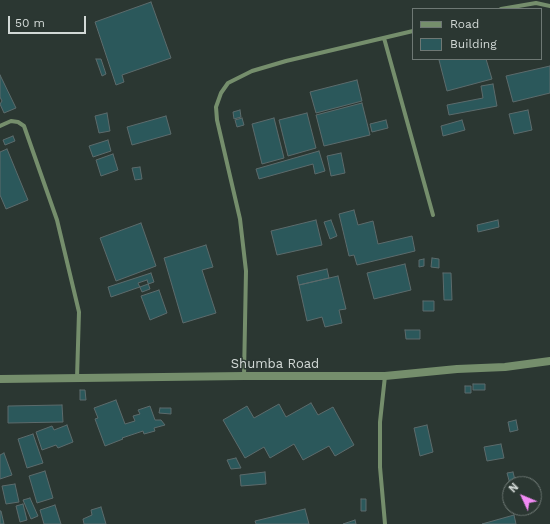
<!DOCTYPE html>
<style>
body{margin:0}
#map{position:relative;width:550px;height:524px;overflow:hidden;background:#2b3732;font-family:"Work Sans",sans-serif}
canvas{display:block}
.legend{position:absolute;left:412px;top:8px;width:130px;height:52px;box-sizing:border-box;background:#2b3732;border:1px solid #6e7874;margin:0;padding:5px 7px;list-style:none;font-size:12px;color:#d2d9d6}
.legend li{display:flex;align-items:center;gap:8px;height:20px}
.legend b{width:20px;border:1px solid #6e7874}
.north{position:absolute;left:502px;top:476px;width:40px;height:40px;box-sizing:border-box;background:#2b3732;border:1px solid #6e7874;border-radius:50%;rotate:314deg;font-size:11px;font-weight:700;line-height:16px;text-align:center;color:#d2d9d6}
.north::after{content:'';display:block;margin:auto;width:14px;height:18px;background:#f18af4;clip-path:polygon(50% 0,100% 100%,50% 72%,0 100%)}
.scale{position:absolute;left:8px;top:16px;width:78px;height:18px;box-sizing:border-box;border:2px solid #d2d9d6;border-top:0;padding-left:5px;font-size:12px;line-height:14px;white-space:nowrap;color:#d2d9d6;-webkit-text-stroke:3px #2b3732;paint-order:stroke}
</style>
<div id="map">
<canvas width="550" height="524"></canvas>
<ul class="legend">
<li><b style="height:5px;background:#758e6c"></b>Road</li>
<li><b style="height:11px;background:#2b585b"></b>Building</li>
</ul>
<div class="north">N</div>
<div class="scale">50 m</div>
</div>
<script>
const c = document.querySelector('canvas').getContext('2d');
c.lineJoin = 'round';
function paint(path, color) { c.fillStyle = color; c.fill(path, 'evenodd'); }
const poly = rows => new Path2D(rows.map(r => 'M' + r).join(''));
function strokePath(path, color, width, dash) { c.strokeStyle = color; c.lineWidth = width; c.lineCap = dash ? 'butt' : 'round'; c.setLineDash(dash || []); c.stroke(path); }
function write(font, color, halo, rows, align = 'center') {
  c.font = font + ' "Work Sans",sans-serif'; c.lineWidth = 3; c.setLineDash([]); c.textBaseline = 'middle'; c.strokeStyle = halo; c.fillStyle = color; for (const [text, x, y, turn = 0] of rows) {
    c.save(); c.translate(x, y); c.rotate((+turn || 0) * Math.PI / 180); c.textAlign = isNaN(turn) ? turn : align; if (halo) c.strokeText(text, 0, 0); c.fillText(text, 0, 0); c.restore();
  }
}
const building = poly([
 [151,2,171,58,122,75,124,82,116,85,95,22,151,2],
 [96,59,101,59,106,74,102,76,96,59],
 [441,59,486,59,492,79,447,91,439,60,441,59],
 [550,66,550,93,513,102,506,76,550,66],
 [0,75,16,108,4,113,0,104,2,101,0,97,0,75],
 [357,80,362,101,316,113,310,92,357,80],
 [493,84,497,106,449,115,447,105,483,98,481,86,493,84],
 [362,103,370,135,324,146,316,115,362,103],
 [240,110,241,117,234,119,233,112,240,110],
 [528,110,532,130,514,134,509,114,528,110],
 [107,113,110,131,99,133,95,116,107,113],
 [307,113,316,148,288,156,279,120,307,113],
 [166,116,171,134,132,145,127,127,166,116],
 [242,118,244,125,237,127,235,120,242,118],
 [274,118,284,158,262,164,252,124,274,118],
 [386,120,388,128,372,132,370,124,386,120],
 [462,120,465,130,443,136,441,126,462,120],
 [13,136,15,141,5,145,3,140,13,136],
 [108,140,111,151,93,157,89,146,108,140],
 [7,149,28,200,6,209,0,195,0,152,7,149],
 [319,151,325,171,315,174,313,164,259,179,256,169,319,151],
 [341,153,345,173,331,176,327,156,341,153],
 [113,154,118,170,101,176,96,160,113,154],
 [140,167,142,179,135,180,132,168,140,167],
 [354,210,358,225,373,221,378,244,412,236,415,251,357,265,354,255,349,256,339,214,354,210],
 [316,220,322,245,277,255,271,231,316,220],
 [331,220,337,236,330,239,324,222,331,220],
 [498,220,499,227,478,232,477,225,498,220],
 [141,223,156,266,116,281,100,238,141,223],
 [206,245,213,267,202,270,216,313,183,323,164,258,206,245],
 [432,258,439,259,439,268,431,267,432,258],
 [424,259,424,266,419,267,419,260,424,259],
 [405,264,411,290,374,299,367,273,405,264],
 [327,269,329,278,299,285,297,276,327,269],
 [151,273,154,282,111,297,108,287,151,273],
 [443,273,451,273,452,300,444,300,443,273],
 [338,276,346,309,339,310,342,323,325,327,322,317,307,321,299,285,338,276],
 [147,280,150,289,142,292,138,283,147,280],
 [159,290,167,313,150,320,141,296,159,290],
 [423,301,434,301,434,311,423,311,423,301],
 [405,330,420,330,420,339,406,339,405,330],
 [473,384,485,384,485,390,473,390,473,384],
 [465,386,471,386,471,393,465,393,465,386],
 [80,390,85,390,86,400,80,400,80,390],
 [116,400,125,424,135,421,133,416,140,414,138,410,150,406,155,420,161,420,165,425,154,428,155,431,144,434,143,431,122,438,123,439,105,446,95,419,98,418,94,408,116,400],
 [311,403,318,415,333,407,354,445,335,456,329,446,303,460,294,444,270,458,264,447,245,458,223,420,247,406,254,418,279,404,286,417,311,403],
 [62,405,63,422,8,423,8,406,62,405],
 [160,408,171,408,171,414,159,413,160,408],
 [516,420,518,430,510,432,508,422,516,420],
 [67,425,73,442,58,448,56,445,42,450,36,432,52,426,54,430,67,425],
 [427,425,433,452,420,456,414,428,427,425],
 [33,434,43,463,27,468,18,439,33,434],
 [501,444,504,458,487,461,484,447,501,444],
 [4,453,12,475,0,479,0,455,4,453],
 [236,458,241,468,231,469,227,460,236,458],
 [45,471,53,498,37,503,29,476,45,471],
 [265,472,266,484,241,486,240,475,265,472],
 [513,472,516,484,510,484,507,473,513,472],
 [15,484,19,502,6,504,2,486,15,484],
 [30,498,38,516,31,519,23,500,30,498],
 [361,499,366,499,366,511,361,511,361,499],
 [23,504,27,520,20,522,16,506,23,504],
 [55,505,61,524,44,524,40,510,55,505],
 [101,507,106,524,84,524,83,519,92,515,91,510,101,507],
 [305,509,309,524,256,524,255,521,305,509],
 [0,511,1,511,4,524,0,524,0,511],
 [514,515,516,524,482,524,514,515],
 [355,520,356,524,343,524,355,520]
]);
paint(building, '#2b585b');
strokePath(building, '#5c6b6c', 1);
strokePath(poly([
 [501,9,536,3,550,6],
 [384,38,433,215],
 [0,126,11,121,18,122,24,126,57,220,79,312,77,378],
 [244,376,246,271,240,219,217,120,216,107,221,93,228,83,252,71,286,61,413,31],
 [385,376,380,422,380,467,385,524]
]), '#758e6c', 4);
strokePath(poly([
 [0,379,244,376,385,376,457,369,505,367,550,361]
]), '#758e6c', 8);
write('13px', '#d2d9d6', '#2b3732', [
 ["Shumba Road",275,364]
]);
</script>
